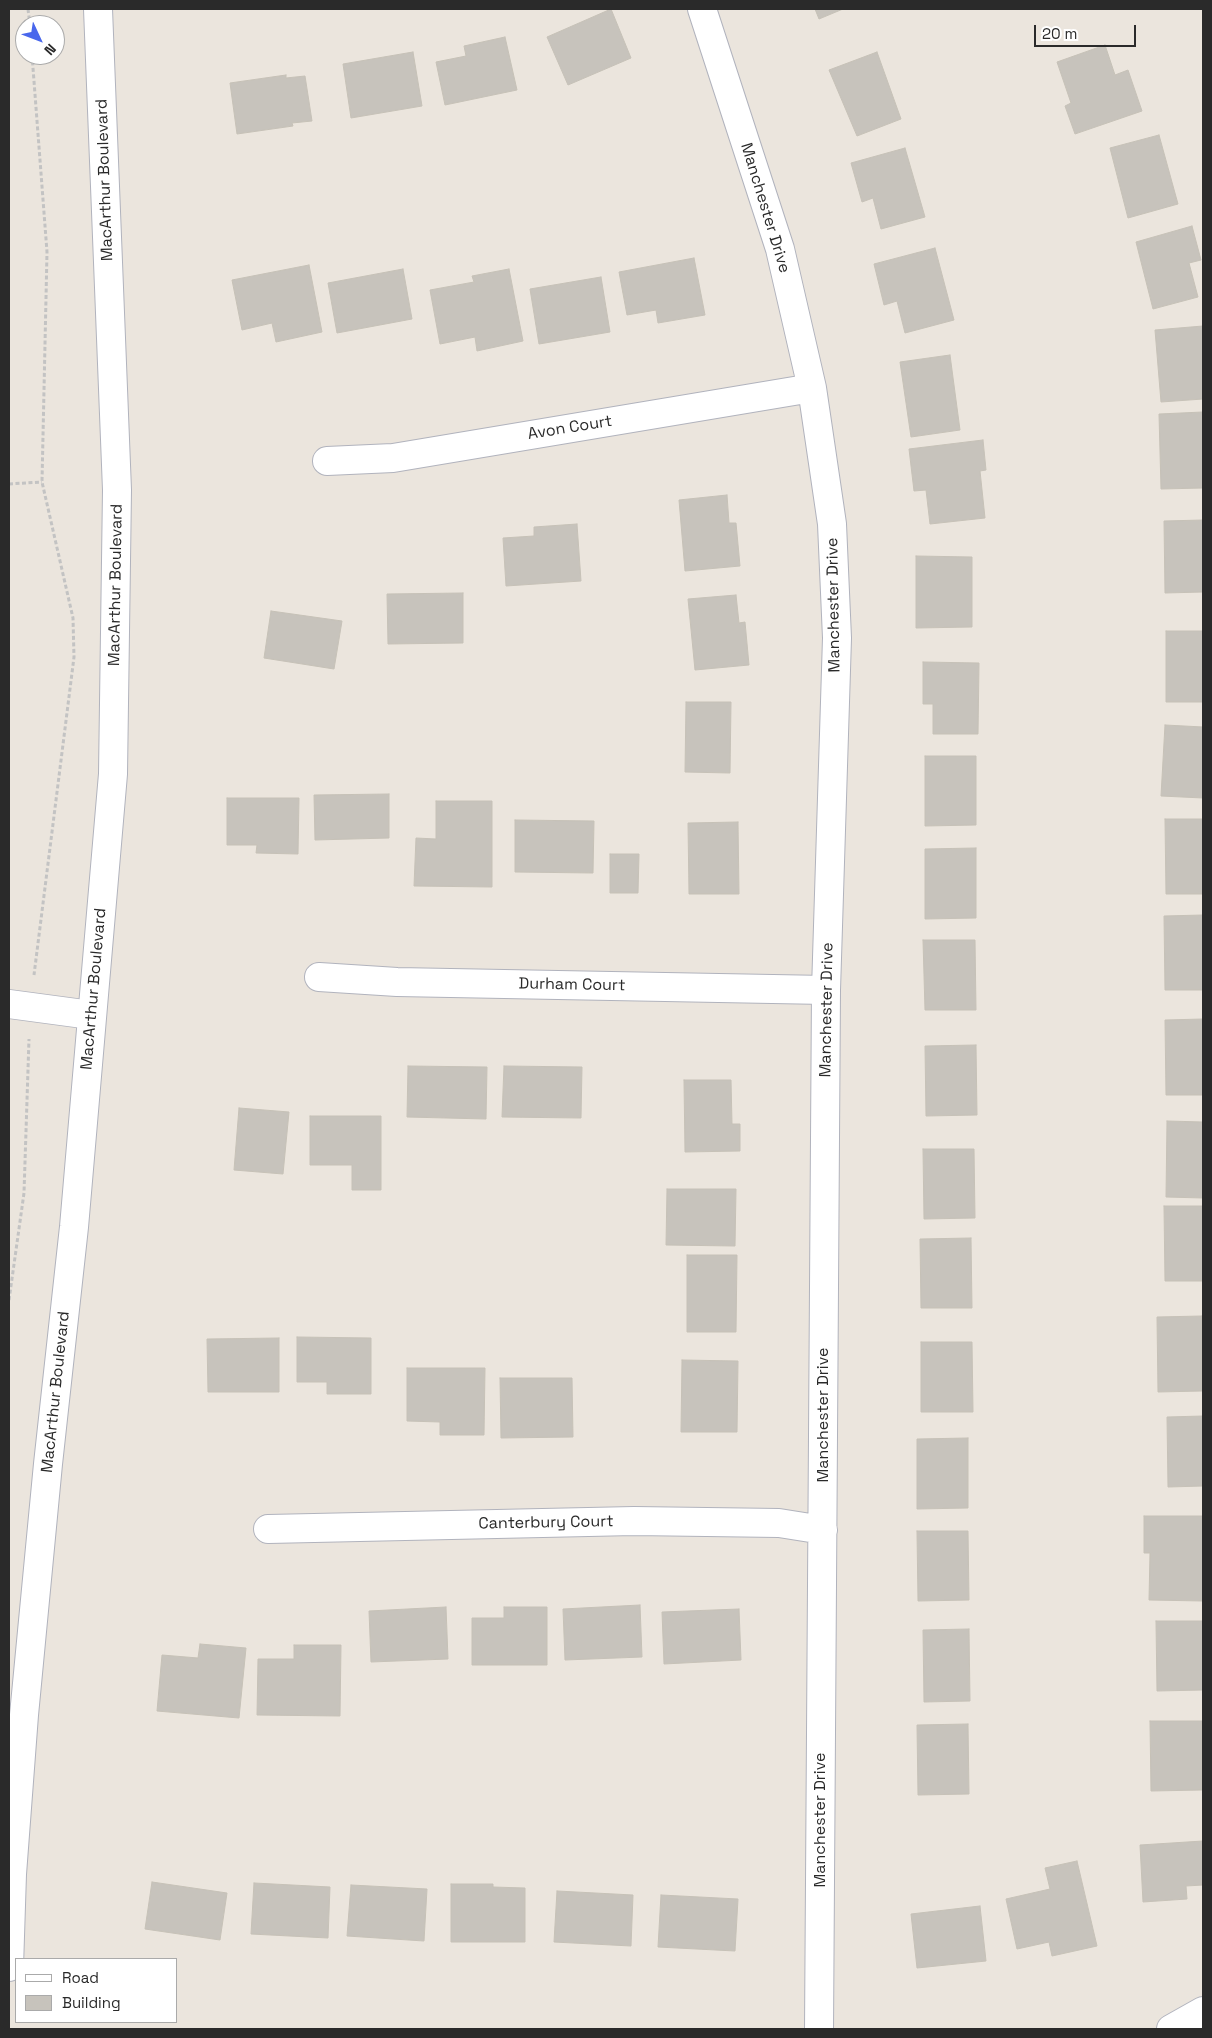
<!DOCTYPE html>
<style>
body{margin:0}
#map{position:relative;width:1212px;height:2038px;overflow:hidden;background:#ebe5dd;font-family:"Space Grotesk",sans-serif}
canvas{display:block}
.frame{position:absolute;inset:0;border:10px solid #2a2a2a;pointer-events:none}
.legend{position:absolute;left:15px;top:1958px;width:162px;height:65px;box-sizing:border-box;background:#fff;border:1px solid #aaa;margin:0;padding:6px 9px;list-style:none;font-size:15px;color:#2a2a2a}
.legend li{display:flex;align-items:center;gap:10px;height:25px}
.legend b{width:25px;border:1px solid #aaa}
.north{position:absolute;left:15px;top:15px;width:50px;height:50px;box-sizing:border-box;background:#fff;border:1px solid #aaa;border-radius:50%;rotate:133deg;font-size:14px;font-weight:700;line-height:20px;text-align:center;color:#2a2a2a}
.north::after{content:'';display:block;margin:auto;width:18px;height:22px;background:#4967ec;clip-path:polygon(50% 0,100% 100%,50% 72%,0 100%)}
.scale{position:absolute;left:1034px;top:25px;width:102px;height:22px;box-sizing:border-box;border:2px solid #2a2a2a;border-top:0;padding-left:6px;font-size:15px;line-height:18px;white-space:nowrap;color:#2a2a2a;-webkit-text-stroke:4px #fff;paint-order:stroke}
</style>
<div id="map">
<canvas width="1212" height="2038"></canvas>
<div class="frame"></div>
<ul class="legend">
<li><b style="height:6px;background:#fff"></b>Road</li>
<li><b style="height:14px;background:#c7c3bc"></b>Building</li>
</ul>
<div class="north">N</div>
<div class="scale">20 m</div>
</div>
<script>
const c = document.querySelector('canvas').getContext('2d');
c.lineJoin = 'round';
function paint(path, color) { c.fillStyle = color; c.fill(path, 'evenodd'); }
const poly = rows => new Path2D(rows.map(r => 'M' + r).join(''));
function strokePath(path, color, width, dash) { c.strokeStyle = color; c.lineWidth = width; c.lineCap = dash ? 'butt' : 'round'; c.setLineDash(dash || []); c.stroke(path); }
function write(font, color, halo, rows, align = 'center') {
  c.font = font + ' "Space Grotesk",sans-serif'; c.lineWidth = 4.5; c.setLineDash([]); c.textBaseline = 'middle'; c.strokeStyle = halo; c.fillStyle = color; for (const [text, x, y, turn = 0] of rows) {
    c.save(); c.translate(x, y); c.rotate((+turn || 0) * Math.PI / 180); c.textAlign = isNaN(turn) ? turn : align; if (halo) c.strokeText(text, 0, 0); c.fillText(text, 0, 0); c.restore();
  }
}
const building = poly([
 [611,9,631,58,568,85,547,37,611,9],
 [815,9,843,9,819,19,815,9],
 [505,37,517,90,445,105,436,62,466,56,464,46,505,37],
 [1105,45,1115,75,1128,70,1142,111,1075,134,1065,106,1071,103,1057,62,1105,45],
 [413,52,422,106,351,118,343,64,413,52],
 [877,52,901,119,857,136,829,70,877,52],
 [286,75,286,78,305,76,312,121,292,123,293,126,237,134,230,83,286,75],
 [1159,135,1178,204,1128,218,1110,148,1159,135],
 [905,148,925,217,881,229,873,198,862,202,851,163,905,148],
 [1192,226,1201,260,1189,263,1198,297,1153,309,1136,242,1192,226],
 [935,248,954,320,905,333,897,301,884,305,874,264,935,248],
 [694,258,705,315,658,323,656,310,627,315,619,272,694,258],
 [309,265,322,332,276,342,272,323,242,330,232,280,309,265],
 [403,269,412,319,337,333,328,283,403,269],
 [509,269,523,341,477,351,475,337,440,344,430,290,474,282,472,276,509,269],
 [601,277,610,332,539,344,530,289,601,277],
 [1203,326,1203,399,1161,402,1155,330,1203,326],
 [950,355,960,430,911,437,900,362,950,355],
 [1203,412,1203,488,1161,489,1159,414,1203,412],
 [983,440,986,470,980,471,985,518,930,524,926,490,914,491,909,449,983,440],
 [727,495,729,523,736,523,740,566,685,571,679,500,727,495],
 [1203,520,1203,592,1165,593,1164,521,1203,520],
 [577,524,581,581,506,586,503,538,534,536,534,527,577,524],
 [916,556,972,557,972,627,916,628,916,556],
 [463,593,463,643,388,644,387,594,463,593],
 [736,595,739,623,745,622,749,665,695,670,688,599,736,595],
 [271,611,342,621,334,669,264,658,271,611],
 [1166,631,1203,631,1203,702,1166,702,1166,631],
 [923,662,979,663,978,734,933,734,933,704,923,704,923,662],
 [686,702,731,702,730,773,685,772,686,702],
 [1165,725,1203,727,1203,798,1161,796,1165,725],
 [925,756,976,756,976,825,925,826,925,756],
 [389,794,389,838,315,840,314,795,389,794],
 [227,798,299,798,298,854,256,853,257,845,227,845,227,798],
 [436,801,492,801,492,887,414,886,416,838,436,839,436,801],
 [1165,819,1203,819,1203,894,1166,894,1165,819],
 [515,820,594,821,593,873,515,872,515,820],
 [738,822,739,894,689,894,688,823,738,822],
 [976,848,976,918,925,919,925,849,976,848],
 [610,854,639,854,638,893,610,893,610,854],
 [1203,915,1203,990,1165,990,1164,916,1203,915],
 [923,940,975,940,976,1010,925,1010,923,940],
 [1203,1019,1203,1095,1166,1095,1165,1020,1203,1019],
 [976,1045,977,1115,926,1116,925,1046,976,1045],
 [408,1066,487,1067,486,1119,407,1117,408,1066],
 [504,1066,582,1067,581,1118,502,1117,504,1066],
 [684,1080,731,1080,732,1124,740,1124,740,1151,685,1152,684,1080],
 [239,1108,289,1112,283,1174,234,1170,239,1108],
 [310,1116,381,1116,381,1190,352,1190,352,1165,310,1165,310,1116],
 [1167,1121,1203,1122,1203,1198,1166,1197,1167,1121],
 [923,1149,974,1149,975,1218,924,1219,923,1149],
 [667,1189,736,1189,735,1246,666,1245,667,1189],
 [1164,1206,1203,1206,1203,1281,1165,1281,1164,1206],
 [971,1238,972,1308,921,1308,920,1239,971,1238],
 [687,1255,737,1255,736,1332,687,1332,687,1255],
 [1202,1316,1202,1391,1158,1392,1157,1317,1202,1316],
 [297,1337,371,1338,371,1394,327,1394,327,1382,297,1382,297,1337],
 [279,1338,279,1392,208,1392,207,1339,279,1338],
 [921,1342,972,1342,973,1412,921,1412,921,1342],
 [682,1360,738,1361,737,1432,681,1432,682,1360],
 [407,1368,485,1368,484,1435,440,1435,440,1422,407,1421,407,1368],
 [500,1378,572,1378,573,1437,501,1438,500,1378],
 [1203,1416,1203,1486,1168,1487,1167,1417,1203,1416],
 [968,1438,968,1508,917,1509,917,1439,968,1438],
 [1144,1516,1203,1516,1203,1601,1149,1600,1150,1553,1144,1553,1144,1516],
 [917,1531,968,1531,969,1600,918,1601,917,1531],
 [640,1605,642,1657,565,1660,563,1609,640,1605],
 [446,1607,448,1659,371,1662,369,1611,446,1607],
 [504,1607,547,1607,547,1665,472,1665,472,1618,504,1618,504,1607],
 [739,1609,741,1660,664,1664,662,1612,739,1609],
 [1156,1621,1203,1621,1203,1690,1157,1691,1156,1621],
 [969,1629,970,1701,924,1702,923,1630,969,1629],
 [200,1644,246,1648,239,1718,157,1711,162,1655,198,1658,200,1644],
 [294,1645,341,1645,340,1716,257,1715,258,1659,294,1659,294,1645],
 [1150,1721,1202,1721,1202,1790,1151,1791,1150,1721],
 [968,1724,969,1794,918,1795,917,1725,968,1724],
 [1203,1841,1203,1885,1186,1886,1187,1899,1143,1902,1140,1845,1203,1841],
 [1077,1861,1097,1946,1052,1956,1049,1942,1017,1949,1006,1899,1050,1889,1045,1868,1077,1861],
 [152,1882,227,1893,220,1940,145,1929,152,1882],
 [254,1883,330,1887,328,1938,251,1934,254,1883],
 [451,1884,493,1884,493,1887,525,1888,525,1942,451,1942,451,1884],
 [351,1885,427,1889,424,1941,347,1936,351,1885],
 [557,1891,633,1895,631,1946,554,1942,557,1891],
 [661,1895,738,1899,735,1951,658,1947,661,1895],
 [980,1906,986,1961,917,1968,911,1914,980,1906]
]);
paint(building, '#c7c3bc');
strokePath(building, '#c6c1b7', 1);
const minor = poly([
 [702,9,780,249,812,388,832,524,837,638,826,990,819,2029],
 [327,461,393,458,812,388],
 [319,977,397,982,826,990],
 [9,1004,91,1015],
 [268,1529,634,1521,779,1523,823,1530],
 [1171,2029,1203,2011]
]);
const tertiary = poly([
 [9,1967,12,1874,24,1715,48,1464,74,1227,113,774,117,490,98,9]
]);
strokePath(minor, '#b1b3bd', 30);
strokePath(tertiary, '#b1b3bd', 30);
strokePath(poly([
 [28,9,30,25],
 [32,55,47,252,42,482,73,618,74,657,34,975],
 [9,484,42,482],
 [9,1300,24,1193,29,1039]
]), '#c3c3c3', 3, [4, 2.5]);
strokePath(minor, '#fff', 28);
strokePath(tertiary, '#fff', 28);
write('16px', '#2a2a2a', '#fff', [
 ["MacArthur Boulevard",105,180,-92],
 ["Manchester Drive",765,208,73],
 ["Avon Court",570,428,-9],
 ["MacArthur Boulevard",116,585,-89],
 ["Manchester Drive",834,605,-91],
 ["Durham Court",572,985,1],
 ["MacArthur Boulevard",94,989,-85],
 ["Manchester Drive",827,1010,-89],
 ["MacArthur Boulevard",56,1392,-84],
 ["Manchester Drive",824,1415,-90],
 ["Canterbury Court",546,1523,-1],
 ["Manchester Drive",821,1820,-90]
]);
</script>
